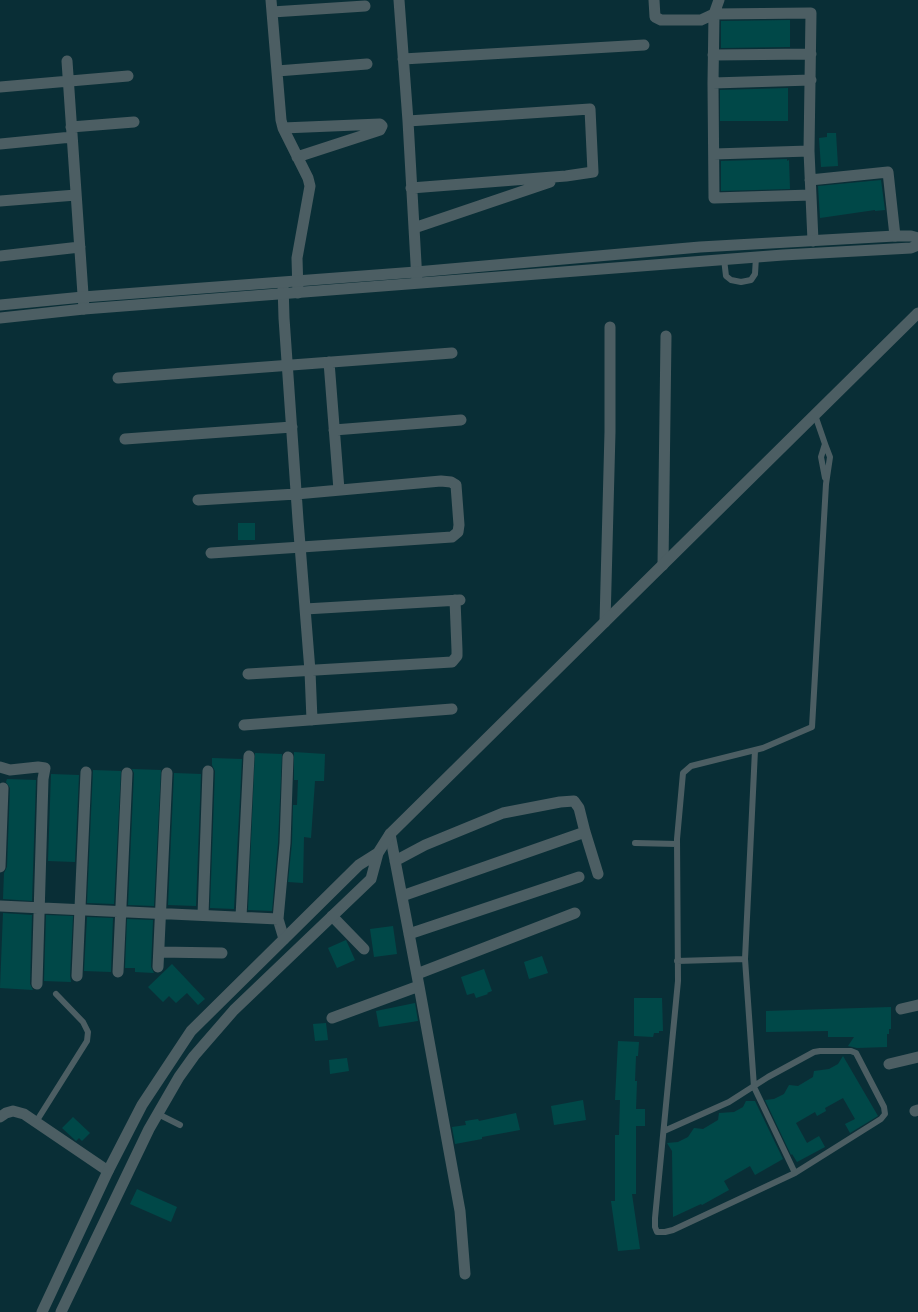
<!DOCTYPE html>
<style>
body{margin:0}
canvas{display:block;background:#092e36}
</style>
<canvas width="918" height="1312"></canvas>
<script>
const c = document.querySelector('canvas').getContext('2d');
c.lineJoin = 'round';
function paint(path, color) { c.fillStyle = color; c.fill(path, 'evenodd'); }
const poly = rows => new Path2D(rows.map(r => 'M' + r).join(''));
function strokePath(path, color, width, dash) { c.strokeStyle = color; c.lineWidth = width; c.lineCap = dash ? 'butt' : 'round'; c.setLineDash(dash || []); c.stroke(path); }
paint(poly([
 [790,20,790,47,721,48,721,21],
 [788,88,788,121,720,121,720,90],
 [827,133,836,133,838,166,821,167,819,138,827,137],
 [787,159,787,161,789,160,790,189,721,191,721,161],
 [881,180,885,210,875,211,875,210,820,218,818,186],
 [238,523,255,523,255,540,238,540],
 [294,752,325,754,324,781,315,781,311,838,304,837,303,883,288,882,292,843,293,805,297,805,298,780,294,780],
 [255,753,282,754,278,843,272,911,248,910],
 [212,758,242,759,234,909,210,908,215,771,212,765],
 [132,769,161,770,154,906,128,905,134,773],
 [93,770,121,771,114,904,87,903],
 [174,773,201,774,196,906,168,905],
 [51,774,79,775,75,862,48,861],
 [7,779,36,780,32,901,3,899,4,873,7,867,10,788,6,782],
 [3,913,32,915,30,984,33,990,0,988],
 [46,915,73,916,70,976,71,982,44,981],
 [87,917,113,918,111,972,84,971],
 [127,919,153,920,151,967,154,973,135,972,135,968,125,968],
 [393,926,397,954,374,957,370,929],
 [346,940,355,960,337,968,328,948],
 [542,956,548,973,529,979,524,962],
 [172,964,205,999,198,1005,187,993,176,1003,169,996,163,1002,148,987],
 [484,969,492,991,487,993,488,994,476,998,474,993,467,995,461,977],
 [634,998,662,998,663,1031,659,1031,659,1033,654,1033,653,1037,634,1036],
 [415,1003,418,1021,379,1027,376,1011],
 [891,1007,891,1029,889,1029,889,1034,887,1034,887,1047,857,1048,848,1046,854,1037,828,1037,828,1031,766,1032,766,1011],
 [326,1023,328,1040,315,1041,313,1024],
 [618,1041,639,1042,638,1056,636,1056,635,1081,637,1081,636,1109,645,1109,645,1126,636,1126,636,1194,632,1194,640,1249,618,1251,611,1201,615,1201,615,1135,619,1135,620,1100,615,1100],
 [843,1056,878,1116,850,1133,845,1124,855,1119,843,1098,825,1108,826,1111,817,1116,815,1112,796,1123,807,1143,819,1136,825,1147,797,1162,792,1154,791,1155,765,1100,774,1099,784,1094,789,1085,798,1086,813,1077,814,1071,829,1069,838,1064],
 [347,1058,349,1071,330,1074,329,1060],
 [583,1100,586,1120,554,1125,551,1106],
 [746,1101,755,1101,783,1159,755,1175,750,1166,724,1181,729,1190,702,1205,701,1204,673,1217,672,1151,667,1143,678,1142,688,1137,694,1128,703,1129,718,1120,719,1113,734,1112,743,1107],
 [516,1113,520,1130,482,1137,482,1139,455,1144,452,1127,466,1125,465,1121,478,1119,479,1121],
 [73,1117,90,1133,82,1141,79,1138,76,1141,62,1128],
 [137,1189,177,1207,171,1222,130,1204]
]), '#004848');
strokePath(poly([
 [724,259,726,276,731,280,741,282,751,280,755,274,756,257],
 [825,444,821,457,825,478],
 [755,750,745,959,754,1087,795,1173],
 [635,843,677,844],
 [677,961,745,959],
 [158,1114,180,1125],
 [36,1122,87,1041,88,1032,83,1022,56,994],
 [664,1131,729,1102,768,1077,814,1052,820,1051,851,1051,856,1053,884,1107,885,1114,881,1119,795,1173,673,1230,665,1232,657,1232,655,1227,655,1218,678,981,677,839,683,773,691,766,763,748,812,727,826,484,830,457,825,444,815,415]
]), '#4c5e63', 6);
strokePath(poly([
 [271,0,281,120,283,128,308,178,310,186,297,258,298,293],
 [399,0,408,121,417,281],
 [654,0,655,17,661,20,701,20,714,14,713,83,714,198,811,195],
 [719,0,714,14,811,13,809,151,813,241],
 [272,12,365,6],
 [713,55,811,54],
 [403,59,644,45],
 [67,61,84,309],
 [277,71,367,64],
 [713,83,811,80],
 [0,87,128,76],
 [408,121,590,109,593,172,566,176,411,188],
 [71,127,134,122],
 [283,128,380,124,382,126,380,130,297,157],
 [0,144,72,137],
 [714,154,809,151],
 [810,180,888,172,895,236],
 [0,201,76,195],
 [414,228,550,182],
 [0,256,80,247],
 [283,284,284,318,298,520,310,671,312,720],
 [329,362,339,490],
 [118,378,452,353],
 [334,430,461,420],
 [125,439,292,427],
 [198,500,296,494,441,481,451,482,456,485,459,525,458,532,452,537,211,553],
 [663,565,666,336],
 [305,609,460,600],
 [605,622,610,432,610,327],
 [248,674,452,662,457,656,457,650,455,600],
 [244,725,452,709],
 [0,767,10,770,38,767,45,768,43,779,37,984],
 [390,834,419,986,460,1211,465,1274],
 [395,861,425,845,503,813,560,802,574,801,579,808,585,832,598,874],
 [0,867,3,788],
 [402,896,585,832],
 [0,906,278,919],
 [203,915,208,771],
 [332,916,364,949],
 [241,917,249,756],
 [409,934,579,877],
 [284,939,278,919,285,843,288,757],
 [159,952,222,953],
 [158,967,167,773],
 [118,972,127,773],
 [417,974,575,913],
 [77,976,86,772],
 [901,1009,918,1005],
 [332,1018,419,986],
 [889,1064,918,1057],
 [915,1111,918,1110],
 [0,1117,6,1113,13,1111,24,1114,108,1171]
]), '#4c5e63', 11);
strokePath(poly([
 [0,305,83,297,416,272,700,247,895,236,911,236,918,238],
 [0,318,84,309,783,255,911,248,918,245],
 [42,1312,108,1171,142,1105,191,1031,359,865,378,853],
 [61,1312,149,1129,179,1077,194,1056,234,1010,371,879,378,853,390,834,918,313]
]), '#4c5e63', 11);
</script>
